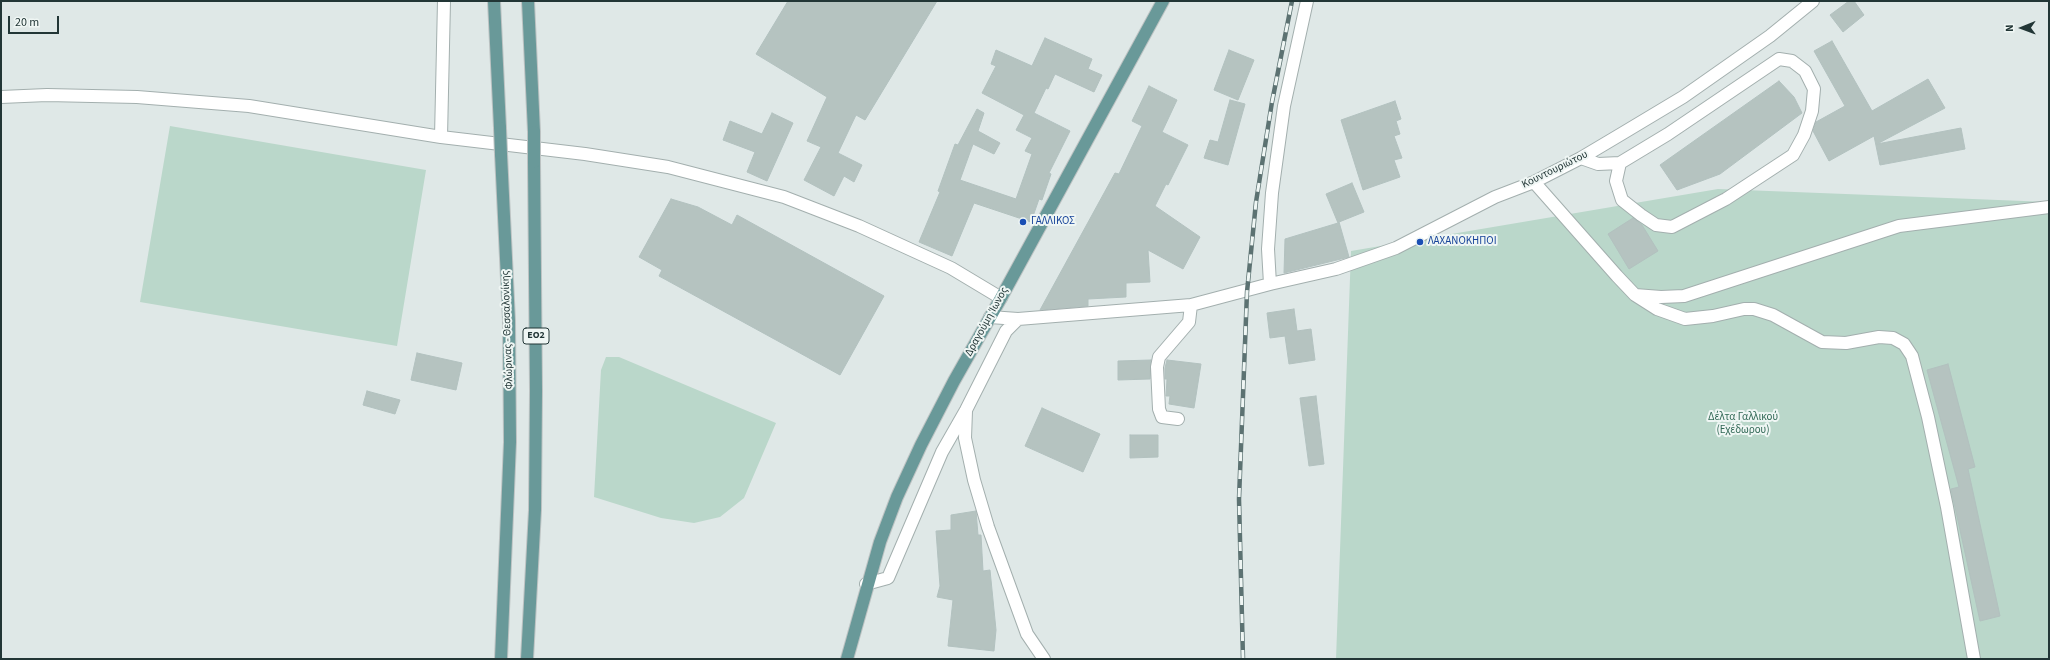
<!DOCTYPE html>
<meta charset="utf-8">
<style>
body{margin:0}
#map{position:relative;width:2050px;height:660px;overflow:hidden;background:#dfe8e7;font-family:"Source Sans 3",sans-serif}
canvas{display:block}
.frame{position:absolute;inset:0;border:2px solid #223636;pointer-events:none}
.north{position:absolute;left:2002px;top:8px;width:40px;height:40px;-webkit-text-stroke:3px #eff6f4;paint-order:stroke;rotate:269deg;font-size:11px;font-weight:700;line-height:16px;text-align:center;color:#223636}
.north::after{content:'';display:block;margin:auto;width:14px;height:18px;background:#223636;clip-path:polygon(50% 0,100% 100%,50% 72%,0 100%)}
.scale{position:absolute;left:8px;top:16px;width:51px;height:18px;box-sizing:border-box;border:2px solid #223636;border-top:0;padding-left:5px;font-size:12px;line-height:14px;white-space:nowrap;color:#223636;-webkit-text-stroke:3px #eff6f4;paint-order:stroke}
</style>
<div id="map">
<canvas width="2050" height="660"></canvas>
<div class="frame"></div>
<div class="north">N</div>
<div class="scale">20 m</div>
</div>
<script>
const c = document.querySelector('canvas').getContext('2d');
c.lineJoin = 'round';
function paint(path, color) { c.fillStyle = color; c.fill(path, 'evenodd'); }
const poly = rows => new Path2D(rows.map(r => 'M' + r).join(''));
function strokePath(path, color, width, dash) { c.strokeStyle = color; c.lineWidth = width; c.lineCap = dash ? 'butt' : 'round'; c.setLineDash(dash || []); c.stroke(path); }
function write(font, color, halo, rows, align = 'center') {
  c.font = font + ' "Source Sans 3",sans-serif'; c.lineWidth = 4; c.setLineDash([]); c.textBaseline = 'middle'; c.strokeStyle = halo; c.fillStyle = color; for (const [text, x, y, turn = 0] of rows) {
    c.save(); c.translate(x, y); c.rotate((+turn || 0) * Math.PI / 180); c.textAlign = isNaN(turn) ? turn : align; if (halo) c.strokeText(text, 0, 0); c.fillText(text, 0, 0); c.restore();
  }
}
paint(poly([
 [170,126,426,170,397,346,140,302],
 [1718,189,2049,202,2049,659,1336,659,1351,251],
 [606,357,619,357,776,423,744,498,720,517,694,523,661,518,594,497,601,370]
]), '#bad7ca');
const building = poly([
 [788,1,937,1,865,120,856,115,838,153,862,165,854,182,844,176,834,196,804,180,821,147,807,141,827,97,756,54,788,1],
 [1849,1,1854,1,1864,15,1843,32,1830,15,1849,1],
 [1045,38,1092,59,1088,69,1102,75,1094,92,1055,74,1048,89,1046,88,1034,113,1070,131,1049,173,1051,174,1042,200,1039,199,1031,222,974,203,952,256,919,242,940,192,938,191,955,144,958,145,977,109,984,113,978,131,1000,143,994,154,973,144,960,180,1016,199,1032,154,1025,151,1032,138,1016,130,1024,115,982,93,996,66,991,64,996,50,1032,66,1045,38],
 [1832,41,1872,111,1928,79,1945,108,1877,144,1961,128,1965,149,1880,165,1874,136,1829,161,1813,131,1816,122,1845,106,1814,51,1832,41],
 [1229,50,1254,60,1238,100,1214,90,1229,50],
 [1779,81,1794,97,1802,113,1720,174,1677,190,1660,165,1779,81],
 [1149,86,1177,100,1162,132,1188,145,1168,185,1166,184,1155,206,1200,237,1183,269,1148,250,1150,282,1126,283,1126,297,1088,299,1088,306,1040,310,1115,173,1119,174,1142,126,1132,121,1149,86],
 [1230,100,1245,104,1228,165,1204,158,1210,140,1218,142,1230,100],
 [1395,101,1401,119,1396,121,1400,134,1394,136,1402,158,1394,160,1400,177,1363,190,1341,120,1395,101],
 [772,113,793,123,767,181,747,172,755,152,723,140,730,121,762,134,772,113],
 [1352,183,1364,212,1339,222,1349,257,1284,273,1285,239,1338,223,1326,194,1352,183],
 [671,199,698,207,732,225,737,215,884,296,840,375,659,276,662,270,639,257,671,199],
 [1633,218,1642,225,1658,251,1629,269,1608,234,1633,218],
 [1294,309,1297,331,1311,329,1315,360,1289,364,1285,336,1270,338,1267,313,1294,309],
 [417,353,462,363,456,390,411,380,417,353],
 [1151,360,1150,379,1118,380,1118,361,1151,360],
 [1167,360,1201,364,1194,408,1169,404,1170,396,1166,396,1167,379,1165,379,1165,368,1167,360],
 [1948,364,1975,467,1968,469,2000,616,1980,621,1951,489,1959,487,1927,370,1948,364],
 [367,391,400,400,395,414,363,405,367,391],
 [1316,396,1324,464,1309,466,1300,398,1316,396],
 [1042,408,1100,434,1083,472,1025,446,1042,408],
 [1130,435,1158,435,1158,457,1130,458,1130,435],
 [976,511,978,535,981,535,983,571,990,570,996,630,994,651,948,646,953,600,937,597,940,586,936,531,951,530,951,515,976,511]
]);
paint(building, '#b5c3c0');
strokePath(building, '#b2c1bf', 1);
const minor = poly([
 [1,97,47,95,137,97,249,106,441,137,585,154,668,167,784,197,859,226,951,268,1001,298],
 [441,137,444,1],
 [1581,158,1598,164,1620,163,1616,181,1622,200,1641,215,1656,225,1672,227,1726,199,1793,155,1804,135,1812,111,1814,89,1805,71,1792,61,1779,59,1668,134,1620,163],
 [1534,182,1617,276,1635,295,1661,297,1684,296,1899,226,2049,207],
 [1270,284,1268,249,1272,193,1284,106,1307,1],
 [1635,295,1657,309,1685,319,1713,316,1744,309,1754,309,1773,315,1822,342,1846,343,1879,337,1893,338,1904,344,1912,356,1928,417,1947,507,1974,659],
 [990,317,1018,319,1191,305,1270,284,1336,269,1396,248,1495,197,1534,182,1581,158,1623,133,1683,97,1770,36,1813,1],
 [966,411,965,438,974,480,988,527,1027,634,1044,659],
 [1178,419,1162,417,1159,409,1157,367,1159,357,1189,322,1191,305],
 [866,584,888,578,942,452,966,410,1006,331,1018,319]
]);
const major = poly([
 [494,1,500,128],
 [528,1,534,132],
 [501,154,509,321,510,442,501,659],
 [527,659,535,510,536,391,534,162],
 [847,659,880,542,897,497,921,445,954,381,1001,298,1163,1]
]);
strokePath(minor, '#a3afae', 14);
strokePath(major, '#bdc3c3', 14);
strokePath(minor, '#fff', 12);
strokePath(major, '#699999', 12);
const rail = poly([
 [1243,659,1239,499,1247,292,1256,202,1272,102,1292,1]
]);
strokePath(rail, '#5c7272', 4.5);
strokePath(rail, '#eff6f4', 3, [9]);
const majorBridge = poly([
 [500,128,501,154],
 [534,132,534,162]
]);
strokePath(majorBridge, '#bdc3c3', 14, []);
strokePath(majorBridge, '#699999', 12);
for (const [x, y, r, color] of [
 [1023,222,4,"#1a4fb4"],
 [1420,242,4,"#1a4fb4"]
]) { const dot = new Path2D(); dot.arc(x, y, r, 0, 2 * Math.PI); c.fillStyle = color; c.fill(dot); strokePath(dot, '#eff6f4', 1.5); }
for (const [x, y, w] of [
 [536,336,26]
]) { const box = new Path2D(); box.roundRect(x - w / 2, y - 8, w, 16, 3); c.fillStyle = '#eff6f4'; c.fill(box); strokePath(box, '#223636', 1); }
write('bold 10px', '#223636', null, [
 ["ΕΟ2",536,336]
]);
write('11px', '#223636', '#eff6f4', [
 ["Κουντουριώτου",1555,170,-26],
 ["Δραγούμη Ίωνος",987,322,-61],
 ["Φλώρινας - Θεσσαλονίκης",508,330,-92]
]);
write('11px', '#164399', '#eff6f4', [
 ["ΓΑΛΛΙΚΟΣ",1031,222],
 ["ΛΑΧΑΝΟΚΗΠΟΙ",1428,242]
], 'left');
write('11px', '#316855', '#eff6f4', [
 ["Δέλτα Γαλλικού",1743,418],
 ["(Εχέδωρου)",1743,431]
]);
</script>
